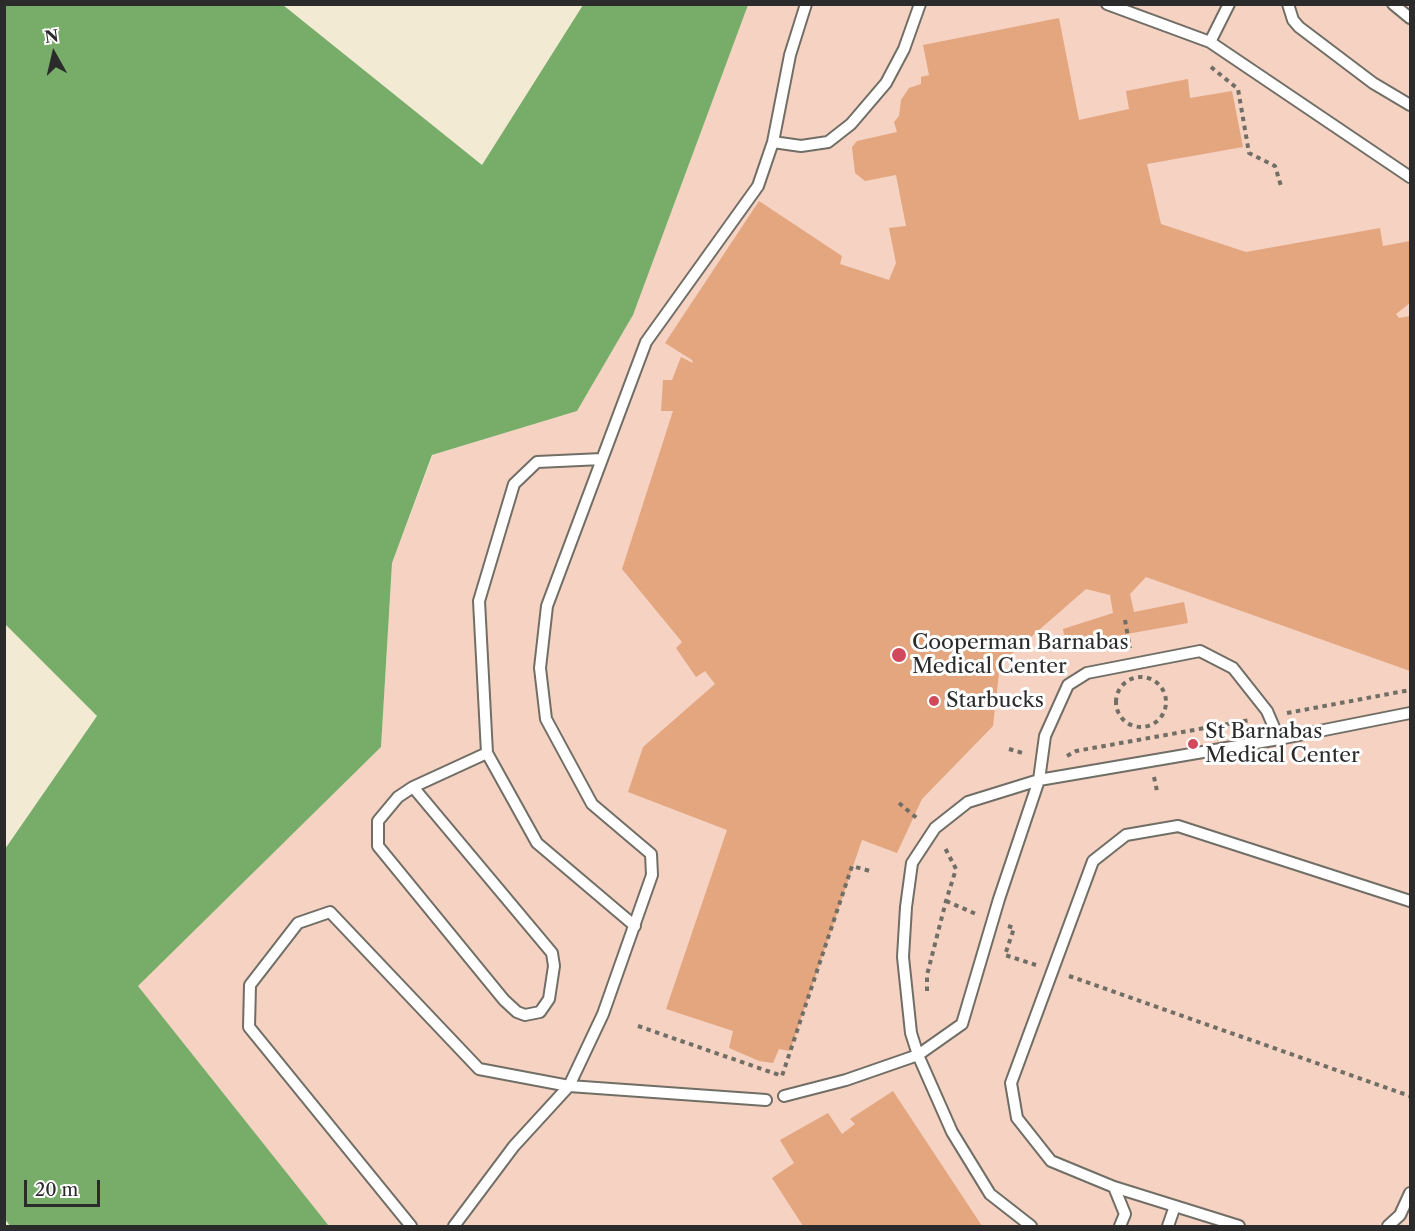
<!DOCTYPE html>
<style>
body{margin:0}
#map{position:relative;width:1415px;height:1231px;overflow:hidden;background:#f3ead4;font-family:"Libre Caslon Text",serif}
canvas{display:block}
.frame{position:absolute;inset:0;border:6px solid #2b2b2b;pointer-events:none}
.north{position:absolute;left:24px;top:24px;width:60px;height:60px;-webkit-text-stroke:4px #fff;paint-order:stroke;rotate:352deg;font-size:16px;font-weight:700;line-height:24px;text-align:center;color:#2b2b2b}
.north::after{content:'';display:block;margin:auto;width:21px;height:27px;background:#2b2b2b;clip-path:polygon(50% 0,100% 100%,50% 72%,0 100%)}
.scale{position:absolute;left:24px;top:1180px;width:76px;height:27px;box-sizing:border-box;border:3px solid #2b2b2b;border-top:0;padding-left:8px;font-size:18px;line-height:21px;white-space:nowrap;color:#2b2b2b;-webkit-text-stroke:4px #fff;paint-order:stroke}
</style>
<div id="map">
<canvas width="1415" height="1231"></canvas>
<div class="frame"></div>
<div class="north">N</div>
<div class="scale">20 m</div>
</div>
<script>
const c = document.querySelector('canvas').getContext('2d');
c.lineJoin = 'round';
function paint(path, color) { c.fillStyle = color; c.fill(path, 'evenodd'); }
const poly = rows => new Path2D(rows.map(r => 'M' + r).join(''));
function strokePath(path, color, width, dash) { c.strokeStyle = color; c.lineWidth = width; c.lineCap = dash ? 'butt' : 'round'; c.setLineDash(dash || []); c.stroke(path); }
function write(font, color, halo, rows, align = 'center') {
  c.font = font + ' "Libre Caslon Text",serif'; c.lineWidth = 6; c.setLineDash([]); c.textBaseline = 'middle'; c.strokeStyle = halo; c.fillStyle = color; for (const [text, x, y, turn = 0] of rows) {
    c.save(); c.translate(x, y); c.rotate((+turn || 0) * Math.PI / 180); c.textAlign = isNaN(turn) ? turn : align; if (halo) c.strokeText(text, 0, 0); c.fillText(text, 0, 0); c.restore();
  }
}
paint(poly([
 [748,5,1410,5,1410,1226,329,1226,138,986,381,747,392,563,433,455,577,411,633,315]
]), '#f5d2c2');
paint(poly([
 [5,4,283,5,482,165,583,5,748,5,633,315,577,411,432,455,392,563,381,747,138,986,329,1226,10,1226,5,1219,5,849,97,716,5,624]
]), '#77ac69');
paint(poly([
 [1059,18,1079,120,1129,109,1126,91,1188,79,1190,98,1232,91,1243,147,1147,164,1161,224,1246,252,1380,228,1383,246,1410,241,1410,303,1396,314,1399,318,1410,316,1410,671,1146,577,1130,594,1134,612,1184,602,1188,623,1066,645,1063,629,1113,613,1110,595,1086,589,1000,664,993,726,922,799,897,853,862,840,790,1051,779,1049,773,1063,759,1061,729,1048,733,1031,666,1009,727,830,628,792,643,747,715,684,705,671,696,677,676,648,682,642,622,569,673,411,661,411,663,380,672,380,681,357,693,363,692,360,665,343,759,201,842,256,840,264,889,280,896,263,889,228,906,226,896,175,865,181,855,173,852,147,857,141,897,132,894,122,899,116,901,100,909,88,921,84,921,77,929,75,923,45],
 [893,1091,982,1226,803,1226,772,1178,794,1163,780,1140,828,1113,842,1134,855,1124,850,1119]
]), '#e3a67f');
const service = poly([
 [1107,4,1210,42,1410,177],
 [1288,4,1293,20,1299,27,1373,83,1410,105],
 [1393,4,1410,18],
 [1210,42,1229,4],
 [773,142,801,146,828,142,851,124,886,83,904,49,920,4],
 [602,459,537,462,514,484,479,601,487,753,537,843,635,926],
 [413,787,552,953,554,966,549,999,540,1012,525,1015,517,1012,504,1000,378,846,378,821,398,797,413,787,487,753],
 [784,1096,846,1080,918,1055,962,1024,999,899,1039,780,1045,736,1068,685,1087,673,1200,651,1233,668,1267,711,1279,739],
 [1114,1187,1125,1214,1120,1226],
 [411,1226,249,1027,250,985,298,923,330,912,479,1069,569,1086,766,1100],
 [454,1226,514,1146,569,1086,603,1014,652,875,651,854,592,804,546,719,540,668,547,606,646,342,758,186,773,142,790,55,806,4],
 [1031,1226,990,1194,952,1132,918,1055,911,1033,903,957,906,907,912,863,935,828,968,802,1039,780,1279,739,1410,713],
 [1168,1226,1175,1206],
 [1239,1226,1114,1187,1051,1161,1017,1118,1011,1083,1093,861,1126,835,1178,826,1410,901],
 [1388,1226,1400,1215,1410,1193]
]);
strokePath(service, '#716e66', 14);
strokePath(poly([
 [1211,67,1238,89,1249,153,1275,166,1281,186],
 [1125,620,1130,648],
 '1116 702a25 25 0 1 1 50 0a25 25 0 1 1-50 0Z',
 [1287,713,1410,690],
 [1009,749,1026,754],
 [1067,756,1076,751,1250,720],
 [1154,777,1157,791],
 [899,803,919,820],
 [946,901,976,914],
 [1008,926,1014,928,1005,955,1036,965],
 [1069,976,1410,1096],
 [927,991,927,975,946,901,956,869,944,846],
 [638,1026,782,1076,852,866,870,871]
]), '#716e66', 4, [4.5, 4.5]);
strokePath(service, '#fff', 10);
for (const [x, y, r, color] of [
 [899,655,8,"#d1495b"],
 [934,701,6,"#d1495b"],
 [1193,744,6,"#d1495b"]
]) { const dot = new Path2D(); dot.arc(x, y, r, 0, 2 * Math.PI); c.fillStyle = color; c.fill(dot); strokePath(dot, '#fff', 2); }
write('21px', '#2b2b2b', '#fff', [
 ["Cooperman Barnabas",912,643],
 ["Medical Center",912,667],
 ["Starbucks",946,701],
 ["St Barnabas",1205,732],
 ["Medical Center",1205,756]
], 'left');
</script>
